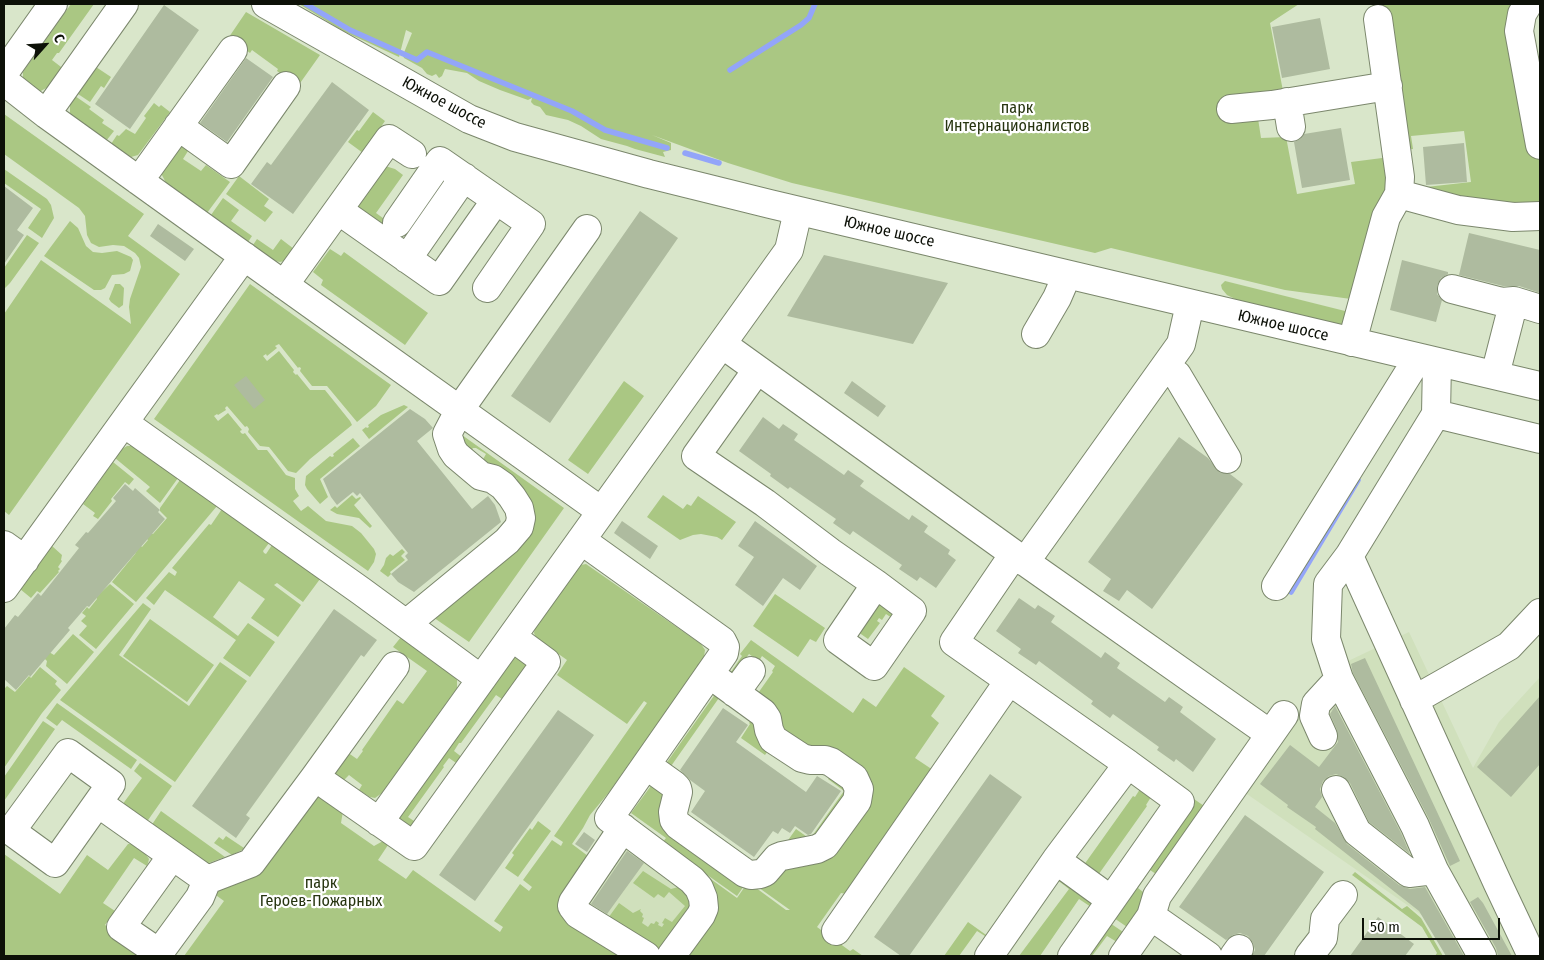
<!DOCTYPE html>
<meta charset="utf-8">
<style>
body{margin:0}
#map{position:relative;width:1544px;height:960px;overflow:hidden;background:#d9e6ca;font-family:"Fira Sans Condensed",sans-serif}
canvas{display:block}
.frame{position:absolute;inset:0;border:5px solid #0d1108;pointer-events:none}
.north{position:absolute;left:20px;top:20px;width:50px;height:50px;-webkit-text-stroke:4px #fff;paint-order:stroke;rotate:64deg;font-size:14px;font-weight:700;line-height:20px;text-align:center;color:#0d1108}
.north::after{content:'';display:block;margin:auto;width:18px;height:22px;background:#0d1108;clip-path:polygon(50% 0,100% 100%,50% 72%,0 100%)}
.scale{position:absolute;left:1362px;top:918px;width:138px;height:22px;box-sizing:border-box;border:2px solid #0d1108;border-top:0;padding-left:6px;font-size:15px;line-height:18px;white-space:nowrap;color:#0d1108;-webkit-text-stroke:4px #fff;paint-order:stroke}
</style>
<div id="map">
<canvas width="1544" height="960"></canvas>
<div class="frame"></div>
<div class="north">С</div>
<div class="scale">50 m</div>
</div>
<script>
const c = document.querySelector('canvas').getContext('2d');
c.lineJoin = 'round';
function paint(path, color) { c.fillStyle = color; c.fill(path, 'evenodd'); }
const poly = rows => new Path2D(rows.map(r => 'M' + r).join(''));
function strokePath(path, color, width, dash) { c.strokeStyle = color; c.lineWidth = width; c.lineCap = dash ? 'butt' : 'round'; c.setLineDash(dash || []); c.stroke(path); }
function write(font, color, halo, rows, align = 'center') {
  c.font = font + ' "Fira Sans Condensed",sans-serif'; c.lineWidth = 4.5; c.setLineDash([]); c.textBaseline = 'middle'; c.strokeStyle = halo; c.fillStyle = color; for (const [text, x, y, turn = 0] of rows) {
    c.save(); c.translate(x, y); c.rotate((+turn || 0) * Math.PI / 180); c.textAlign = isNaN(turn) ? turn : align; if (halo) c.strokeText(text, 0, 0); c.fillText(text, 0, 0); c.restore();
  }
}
paint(poly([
 [1409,632,1473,768,1499,722,1540,677,1540,956,1446,956,1426,918,1244,792,1297,717,1344,663],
 [605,836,737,898,687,956,557,907]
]), '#d0e0bc');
paint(poly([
 [71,4,94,4,59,53,57,53,52,60,65,70,51,90,48,87,39,92,23,80,23,72],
 [299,4,1299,4,1270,23,1283,91,1257,112,1261,138,1286,137,1297,194,1355,184,1351,162,1390,157,1392,171,1351,299,1285,290,1111,248,1095,253,792,183,728,163,652,135,671,143,671,150,663,152,665,157,635,149,627,146,601,139,581,126,568,120,546,115,540,107,534,105,531,102,532,98,528,100,500,90,479,81,467,73,445,69,442,76,439,78,436,74,432,76,427,74,422,68,404,58,403,55,412,33,406,30,399,57,343,31],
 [1380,4,1517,4,1540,154,1539,203,1517,203,1434,194,1426,187,1471,182,1464,131,1411,136,1413,149,1401,150],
 [246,12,320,55,298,86,277,71,278,69,252,50,250,53,229,37],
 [96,67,111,77,104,88,101,86,90,102,78,94],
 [75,96,91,107,89,109,104,120,102,123,114,131,106,141,73,117,70,113,70,104],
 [154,103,159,107,161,105,170,112,138,155,131,157,111,144,117,135,119,136,126,129,135,134,146,118,144,116],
 [373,112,385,121,363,153,348,142,357,130,359,131],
 [4,114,144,214,128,236,180,274,9,515,4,511,4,323,5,321,4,314,41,260,131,324,129,307,130,299,141,267,139,258,135,253,124,246,113,245,99,247,91,243,87,235,85,216,79,208,4,154],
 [182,145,187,147,188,151,183,159,201,171,206,165,230,182,207,213,166,183,162,175,158,176,176,146],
 [385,166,395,169,403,175,376,213,398,229,394,235,357,212,357,203],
 [4,169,47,199,51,205,54,218,42,238,28,228,41,209,4,183],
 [239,176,269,199,264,206,273,212,265,222,226,194],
 [223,198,239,210,231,221,252,236,248,242,211,215],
 [70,221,78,228,86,246,93,252,102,253,117,251,131,257,133,260,130,271,124,274,112,275,105,288,101,290,94,290,44,256],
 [27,235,39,243,10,283,4,289,4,268],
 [257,239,273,250,281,239,294,249,284,261,280,262,275,261,253,245],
 [330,249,341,256,344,252,428,313,405,345,321,285,323,280,313,272],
 [1225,281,1349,312,1345,326,1335,325,1276,309,1245,304,1227,295,1222,289,1221,285],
 [115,284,120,284,124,288,123,305,119,308,111,302,109,299],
 [250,284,391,385,376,406,357,422,327,386,312,386,300,371,301,368,299,367,298,368,279,344,275,346,277,348,267,356,266,354,263,356,267,361,279,351,294,370,293,372,296,375,297,374,310,390,325,390,350,421,352,425,310,459,296,473,288,471,269,447,260,446,248,432,249,429,247,426,245,427,227,406,225,408,226,410,218,415,217,414,214,416,218,421,228,413,242,430,240,431,241,433,243,434,245,433,258,450,267,450,286,475,295,478,295,489,299,496,293,501,301,511,308,506,326,521,352,526,361,533,374,549,376,554,374,562,368,571,154,419],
 [624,381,644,396,588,474,568,460],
 [404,405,408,407,369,439,362,430,366,427,367,428,369,427,368,425,381,415],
 [455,430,564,508,469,642,427,613,512,544,511,488,517,479,503,470,481,463,486,454,476,448,473,448,470,452],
 [353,438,360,446,320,479,328,497,320,504,307,489,305,485,306,476,330,456,332,457,334,456,333,454],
 [127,446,132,446,178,478,160,503,146,491,150,487,115,458,122,449],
 [113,462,134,479,129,485,125,482,111,499,112,501,98,519,93,516,95,513,83,504],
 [180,480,217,506,136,602,112,582,135,554,140,545,142,547,148,540,146,538,150,533,153,534,167,518,160,511,160,508],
 [352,495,356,499,360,497,361,498,354,505,372,526,370,528,359,518,337,514,330,510,335,506,337,508],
 [663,495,683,509,687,504,691,506,698,496,736,522,722,540,717,537,701,534,693,535,680,540,647,517],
 [222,509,269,543,263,551,264,553,266,554,272,545,320,579,303,602,277,583,274,585,301,605,278,637,251,618,265,599,239,581,213,617,238,636,248,623,275,642,250,677,223,658,236,640,165,590,154,605,146,598,169,572,175,576,177,572,172,568,209,524,211,525],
 [52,546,62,555,61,560,62,561,58,567,60,569,58,571,59,572,40,593,37,591,31,598,20,589],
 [402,549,405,552,401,556,405,560,390,572,391,574,388,577,380,571,384,565,386,558,390,554,393,556],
 [586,564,701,644,705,650,704,657,610,791,590,815,583,828,572,844,588,856,560,907,635,956,184,956,224,901,213,893,308,800,320,794,343,811,341,823,374,846,383,841,388,845,378,860,406,879,413,870,500,932,503,927,494,921,520,884,529,891,532,887,523,880,552,840,561,846,563,842,554,836,647,703,644,701,627,724,557,675,567,660,536,638,534,633,535,627,578,568,581,565],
 [110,584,134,604,96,649,79,635,87,626,81,621,86,616,82,613,87,607,89,609,97,599,96,597],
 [775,594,825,628,816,642,810,639,798,657,753,626],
 [879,601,892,606,895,620,886,614,882,620,879,618,877,621,880,623,868,639,858,632],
 [143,603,151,609,119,655,189,706,220,662,247,681,175,782,60,700],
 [150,619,214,665,187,702,123,656],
 [73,634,94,652,67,684,46,666,47,661,44,658,49,652,54,655],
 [401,637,455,676,457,680,457,688,382,793,375,798,370,797,359,790,362,785,349,775,343,781,335,776,334,771,344,750,357,759,363,751,362,750,397,700,403,704,427,671,393,647],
 [751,640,853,713,863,698,876,707,904,667,945,696,931,716,939,723,915,758,936,772,847,894,841,893,817,927,850,951,853,949,863,956,680,956,711,911,627,822,628,806,629,820,737,898,748,882,786,910,790,910,748,880,737,896,662,843,666,838,631,813,656,779,660,781,668,808,756,880,863,800,797,750,756,696,773,672,772,671,775,666,762,656,759,661,749,654,729,680,726,679,742,656,740,654],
 [514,657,517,657,529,664,508,703,496,695,461,743,459,743,454,751,463,758,459,765,449,758,443,766,444,767,408,817,420,825,414,829,398,819],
 [40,667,57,681,55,684,61,690,42,713,4,768,4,689,7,686,15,692,29,676,31,678],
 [716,693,721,695,669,769,665,765],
 [57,703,137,760,131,769,62,720,57,726,46,718],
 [753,717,770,748,765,755,741,738,750,724,749,723],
 [43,721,55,729,4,801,4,777],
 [140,763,172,786,146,823,122,805,142,778,134,771],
 [833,773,850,787,820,838,786,843,796,829,810,839,844,791,828,779],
 [1140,789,1151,797,1146,805,1147,806,1096,878,1081,869,1133,796,1135,797],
 [1194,799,1207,808,1156,874,1150,870,1138,888,1143,892,1144,896,1130,929,1111,916],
 [161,811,225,857,206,864,151,826],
 [538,821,551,831,518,877,505,868,514,855,512,853,530,828,532,830],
 [226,836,244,848,242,850,232,855,214,843,219,837,223,840],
 [128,844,133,844,144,852,149,859,148,863,147,866,134,858,103,903,115,911,105,925,150,956,4,956,4,854,60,894,87,855,108,870],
 [643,871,671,889,682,886,696,897,662,954,603,925,619,903,633,913,641,909,640,911,643,914,642,917,644,918,642,923,648,927,651,923,654,924,656,921,659,923,658,925,662,927,664,924,662,923,665,918,672,922,685,906,669,892,664,898,658,894,654,898,633,883],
 [1355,872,1402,909,1407,906,1421,918,1443,956,1435,956,1437,953,1422,927,1352,875],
 [1058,877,1095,903,1091,907,1079,899,1040,956,1019,956,1069,889,1056,879],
 [1107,921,1126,934,1117,942,1107,936,1092,956,1082,956],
 [968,922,989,937,985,936,977,931,959,956,944,956]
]), '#aac783');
strokePath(poly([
 [306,4,350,30,417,60,427,52,572,111,605,130,667,148],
 [730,70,801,25,809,18,815,4],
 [685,153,719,163],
 [1291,592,1358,480]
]), '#93a5f9', 5.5);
paint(poly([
 [164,5,199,30,130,129,95,104],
 [1320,18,1330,69,1282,78,1272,27],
 [246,58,273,77,227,142,200,123],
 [332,82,369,110,293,214,251,184,267,162,271,165],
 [1341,128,1350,180,1302,188,1294,142,1300,139,1304,134],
 [1464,143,1467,182,1426,185,1423,147],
 [4,186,33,208,17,230,24,235,4,264],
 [640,211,678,238,550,423,511,396],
 [158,224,194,249,185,261,150,236],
 [1469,233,1540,250,1540,293,1519,286,1503,286,1459,275],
 [824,255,948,283,913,344,787,316],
 [1402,260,1448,272,1448,274,1441,278,1437,286,1437,294,1442,300,1436,322,1390,310],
 [246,376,265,400,254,409,234,385],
 [852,381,886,406,878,417,844,393],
 [410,409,425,419,433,428,417,441,472,509,488,496,495,505,501,522,414,592,398,582,391,574,408,560,405,556,408,553,360,493,357,496,353,492,337,505,331,497,323,479],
 [763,417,779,429,783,424,798,434,794,440,844,475,848,470,864,481,860,486,909,520,912,515,928,526,924,532,950,550,948,554,956,560,936,588,920,577,917,581,899,569,902,565,853,531,850,535,833,523,836,519,790,487,788,489,770,476,771,474,739,451],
 [1179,437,1208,458,1219,472,1230,474,1243,484,1152,609,1127,590,1119,601,1103,591,1111,579,1088,562],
 [125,484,133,491,135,488,160,510,158,512,165,519,89,607,87,606,68,628,70,630,30,677,29,675,16,690,4,679,4,629,15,615,18,617,38,593,41,596,79,548,75,545,86,532,88,533,116,501,113,498],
 [622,521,658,546,650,559,614,533],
 [755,521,817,566,800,590,783,578,763,606,735,585,754,557,738,546],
 [1019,598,1035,609,1038,605,1055,616,1051,622,1101,658,1105,652,1120,663,1117,668,1165,702,1169,697,1183,707,1180,712,1216,739,1193,772,1176,759,1174,762,1157,750,1159,747,1113,714,1110,718,1091,704,1093,701,1039,661,1036,665,1018,653,1021,649,996,631],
 [334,609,377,640,364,657,361,655,246,815,250,818,236,838,192,806],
 [1365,658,1460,861,1450,866,1429,819,1353,673,1351,664],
 [1540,696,1540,764,1511,797,1477,767],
 [1335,706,1401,833,1410,854,1369,822,1350,783,1344,777,1336,774,1329,776,1323,781,1320,789,1322,797,1315,807,1335,823,1347,844,1399,885,1410,889,1425,887,1464,956,1446,956,1419,911,1315,829,1316,827,1287,807,1288,805,1260,784,1290,745,1319,767,1338,742,1337,730,1330,714],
 [723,708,748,725,736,742,806,792,817,776,841,791,811,834,808,835,795,826,790,833,782,828,778,834,773,831,754,857,691,812,705,791,690,780,680,770],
 [558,710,594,735,475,901,439,875],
 [990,774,1022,797,909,956,901,956,874,937],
 [1245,815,1324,872,1264,956,1252,956,1255,950,1253,943,1248,936,1240,933,1233,935,1226,940,1179,907],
 [584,832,595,840,587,852,575,844],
 [627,851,644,863,607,914,591,904],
 [1478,897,1483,903,1512,956,1498,956,1496,948,1470,902],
 [1378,917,1414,944,1405,956,1350,956]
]), '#aebb9f');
const minor = poly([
 [266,4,469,119,515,137,649,174,770,204,1540,386],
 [1528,4,1522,14,1519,31,1540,145],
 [1378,19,1400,177,1399,194],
 [4,73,53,4],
 [4,81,46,114,224,242,601,511],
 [1287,102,1291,127],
 [1231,109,1272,105,1388,86],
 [46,114,124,4],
 [178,126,231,164,286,86],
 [139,181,233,50],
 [338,210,439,281,496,200],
 [397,223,440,161,531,224,487,288],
 [407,259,464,177],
 [284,285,389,139,412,154],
 [1452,289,1502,302,1514,301],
 [1036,334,1057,298,1067,275],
 [1352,342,1386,217,1399,194,1458,210,1513,217,1540,216],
 [722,344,1014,554,1270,734],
 [1437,362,1436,414,1349,556,1328,584,1326,639,1339,679,1415,826,1434,870,1482,956],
 [1165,367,1177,375,1227,459],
 [757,370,696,456,765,503,830,552,876,584,912,611,874,666,838,640,876,584],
 [1495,375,1514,301,1540,309],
 [1436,414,1540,439],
 [124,423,361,591,481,679],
 [581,540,722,641,725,647,724,653,609,818,692,880,699,888,703,898,704,908,701,915,671,956],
 [4,545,25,560],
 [1349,556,1498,884,1532,956],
 [1025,562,1181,344,1190,304],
 [1276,586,1418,358],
 [4,588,244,256],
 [406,624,507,541,519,527,521,518,519,508,512,497,503,486,493,479,481,476,456,455,452,449,447,434,460,409,587,229],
 [735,693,751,671],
 [1414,700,1509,646,1540,613],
 [1323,736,1314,716,1316,704,1339,679],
 [68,753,111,784,55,863,11,831,68,753],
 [646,765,674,785,677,788,678,792,673,812,674,820,678,825,745,873,751,875,760,874,765,872,777,858,782,856,817,849,825,845,857,801,859,789,854,778,831,762,825,760,810,760,802,758,773,739,769,730,767,719,763,713,719,681,710,673],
 [315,777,414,846,546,662,512,637],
 [1336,790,1357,832,1409,873,1434,870],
 [98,803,207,880,251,863,315,777,395,666],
 [379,822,789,250,798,211],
 [623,828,573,902,572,906,578,914,646,956],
 [172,856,121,927,159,953,200,897,207,880],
 [1056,860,1111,900],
 [1151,916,1208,956],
 [836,931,1009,681],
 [989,956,1056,860,1128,764,954,642,1014,554],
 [1072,956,1180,802,1128,764],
 [1123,956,1151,916,1157,896,1284,715],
 [1234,956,1239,949],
 [1309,956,1323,938,1325,919,1343,895]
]);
strokePath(minor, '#7b876c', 30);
strokePath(minor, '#fff', 28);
write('16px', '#0d1108', '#fff', [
 ["Южное шоссе",444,103,28],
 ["Южное шоссе",889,232,13],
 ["Южное шоссе",1283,326,13]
]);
write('16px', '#273510', '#fff', [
 ["парк",1017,109],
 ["Интернационалистов",1017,127],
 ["парк",321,884],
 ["Героев-Пожарных",321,902]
]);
</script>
